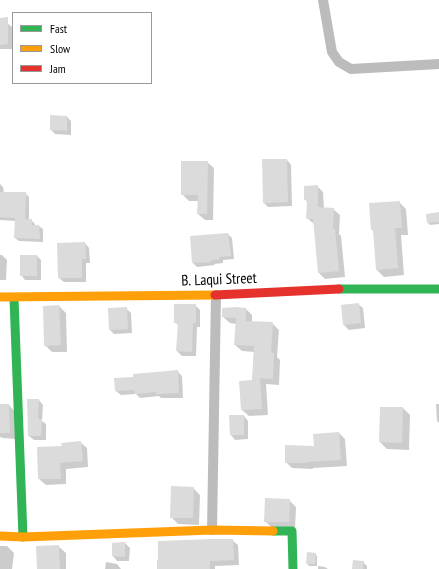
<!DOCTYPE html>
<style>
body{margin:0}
#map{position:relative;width:439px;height:569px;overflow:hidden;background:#fff;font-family:"PT Sans Narrow",sans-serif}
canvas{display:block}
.legend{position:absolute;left:12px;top:12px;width:140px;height:72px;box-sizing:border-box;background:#fff;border:1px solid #999;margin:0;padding:5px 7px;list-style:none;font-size:12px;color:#000}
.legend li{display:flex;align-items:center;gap:8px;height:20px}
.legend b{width:20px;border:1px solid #999}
</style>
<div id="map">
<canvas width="439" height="569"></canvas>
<ul class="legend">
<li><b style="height:5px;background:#30b455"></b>Fast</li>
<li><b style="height:5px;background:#ff9f0a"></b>Slow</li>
<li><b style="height:5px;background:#e5322d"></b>Jam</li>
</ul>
</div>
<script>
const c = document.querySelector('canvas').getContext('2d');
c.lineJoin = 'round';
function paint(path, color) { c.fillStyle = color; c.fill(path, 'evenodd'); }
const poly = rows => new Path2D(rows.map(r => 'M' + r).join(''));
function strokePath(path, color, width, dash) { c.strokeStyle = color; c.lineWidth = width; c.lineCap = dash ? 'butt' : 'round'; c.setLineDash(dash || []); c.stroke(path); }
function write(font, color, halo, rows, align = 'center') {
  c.font = font + ' "PT Sans Narrow",sans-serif'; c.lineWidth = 3; c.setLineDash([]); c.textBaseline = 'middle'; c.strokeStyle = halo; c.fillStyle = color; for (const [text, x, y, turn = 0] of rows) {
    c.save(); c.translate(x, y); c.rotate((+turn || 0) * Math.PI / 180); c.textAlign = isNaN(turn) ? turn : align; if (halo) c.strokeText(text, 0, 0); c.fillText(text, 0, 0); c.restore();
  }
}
paint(poly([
 [0,23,7,23,12,27,13,49,0,49],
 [67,117,71,121,71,135,55,134,51,130],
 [287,160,291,165,292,206,268,207,264,203],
 [207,162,214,168,213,220,205,220,198,214,199,201,189,201,182,194],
 [0,184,3,187,4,193,25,193,29,197,29,220,31,220,35,224,35,226,39,226,43,229,43,242,19,241,15,238,16,221,0,220],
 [317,186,323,192,324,209,333,209,340,215,339,234,341,236,345,277,325,279,319,273,314,224,307,218,308,203,305,199],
 [399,202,406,209,408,235,401,235,404,275,384,277,377,270,374,232,372,230],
 [439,213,439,224,430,225,428,223],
 [228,234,232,238,234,259,223,260,223,263,214,264,215,265,197,267,193,263],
 [85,243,89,248,90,263,86,263,86,282,64,282,59,278],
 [0,255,2,255,7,260,6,280,0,280],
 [37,256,41,260,41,280,25,280,21,275],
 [358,304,363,308,365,328,349,330,344,325,342,305],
 [195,305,200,310,200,327,197,327,196,356,182,356,177,351,179,326,175,322],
 [59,306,66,313,67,352,52,352,45,345],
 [126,308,131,313,132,333,114,334,110,330],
 [246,309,252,315,252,322,272,323,279,330,277,357,280,360,279,385,266,384,268,415,249,416,242,410,252,381,255,352,242,351,235,345,236,324,230,323,223,317],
 [177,371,182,376,183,398,161,398,159,396,140,398,136,394,121,395,116,391],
 [39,400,43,405,42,421,46,424,46,440,34,440,29,436],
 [436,404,439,404,439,423,437,421],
 [0,405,9,405,14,411,16,439,3,438,0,437],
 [403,408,410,415,409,450,387,449,380,442],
 [244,416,248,421,248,439,235,440,231,435],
 [339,433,345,439,347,466,313,468,313,469,292,468,286,462],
 [80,442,87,448,88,467,66,469,66,484,46,485,39,479,63,447],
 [193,488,200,495,199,525,178,524,171,517],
 [289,500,296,507,295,529,272,528,265,521],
 [232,540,238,545,239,565,215,566,215,569,158,569],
 [125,543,130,548,129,561,117,561,113,556],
 [0,546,7,546,14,553,12,569,0,569],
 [58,546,66,553,66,569,38,569],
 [315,554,317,556,317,566,309,566,307,563],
 [106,562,117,564,121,569,105,569],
 [363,562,367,566,367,569,353,569],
 [318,566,325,567,328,569,318,569]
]), '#0003');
paint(poly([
 [8,17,8,44,0,45,0,18],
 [50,115,67,116,67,131,50,130],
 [262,159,287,159,288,202,263,203],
 [181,161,208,161,207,214,197,214,198,195,181,195],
 [318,185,318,207,334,208,333,229,335,229,339,271,318,273,313,219,306,219,307,200,304,200,304,186],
 [0,192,26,192,25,219,32,219,32,225,39,225,40,239,14,238,15,218,0,217],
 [400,201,402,228,395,228,398,268,376,270,373,230,371,230,369,203],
 [439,212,439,222,427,223,426,214],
 [228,233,231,256,219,257,220,259,211,260,211,262,192,263,190,236],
 [85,242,86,259,82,259,82,278,58,278,57,243],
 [20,255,37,255,37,276,20,276],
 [359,303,361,323,343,325,341,305],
 [174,304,196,304,196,323,193,323,192,352,176,351,178,323,174,323],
 [59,305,61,345,44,346,43,306],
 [127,307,128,329,109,330,108,308],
 [236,307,246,308,246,321,273,322,271,352,274,353,273,379,260,378,262,409,241,410,239,381,252,380,254,346,234,345,236,318,222,317,222,308],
 [178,370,179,393,156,394,156,392,135,394,134,390,115,391,114,378,133,377,133,374],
 [27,399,39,399,38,419,42,419,41,436,28,436],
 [0,404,9,404,10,433,0,433],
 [380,407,403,407,402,443,379,442],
 [229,415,244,415,244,435,230,435],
 [339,432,341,460,307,462,307,463,285,463,285,445,314,446,313,434],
 [81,441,83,461,60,463,61,479,38,479,37,447,62,446,61,443],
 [171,486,194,487,193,518,170,518],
 [265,498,290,499,289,522,264,522],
 [212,539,233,539,234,560,210,561,210,569,157,569,157,560,158,560,158,541],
 [125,542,125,557,112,556,112,543],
 [59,545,60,569,37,569,36,546],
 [307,552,316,553,315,564,306,564],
 [353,560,364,561,363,569,352,569]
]), '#dbdbdb');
strokePath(poly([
 [323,0,332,52,339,62,351,69,439,64],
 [212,530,216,295]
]), '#bcbcbc', 10);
strokePath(poly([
 [339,289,439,289],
 [14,298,23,537],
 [273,531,292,531,293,569]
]), '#30b455', 9);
strokePath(poly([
 [0,297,215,295],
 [0,536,23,537,212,530,273,531]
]), '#ff9f0a', 9);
strokePath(poly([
 [215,295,339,289]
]), '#e5322d', 9);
write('15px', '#000', '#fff', [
 ["B. Laqui Street",219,280,-2]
]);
</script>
